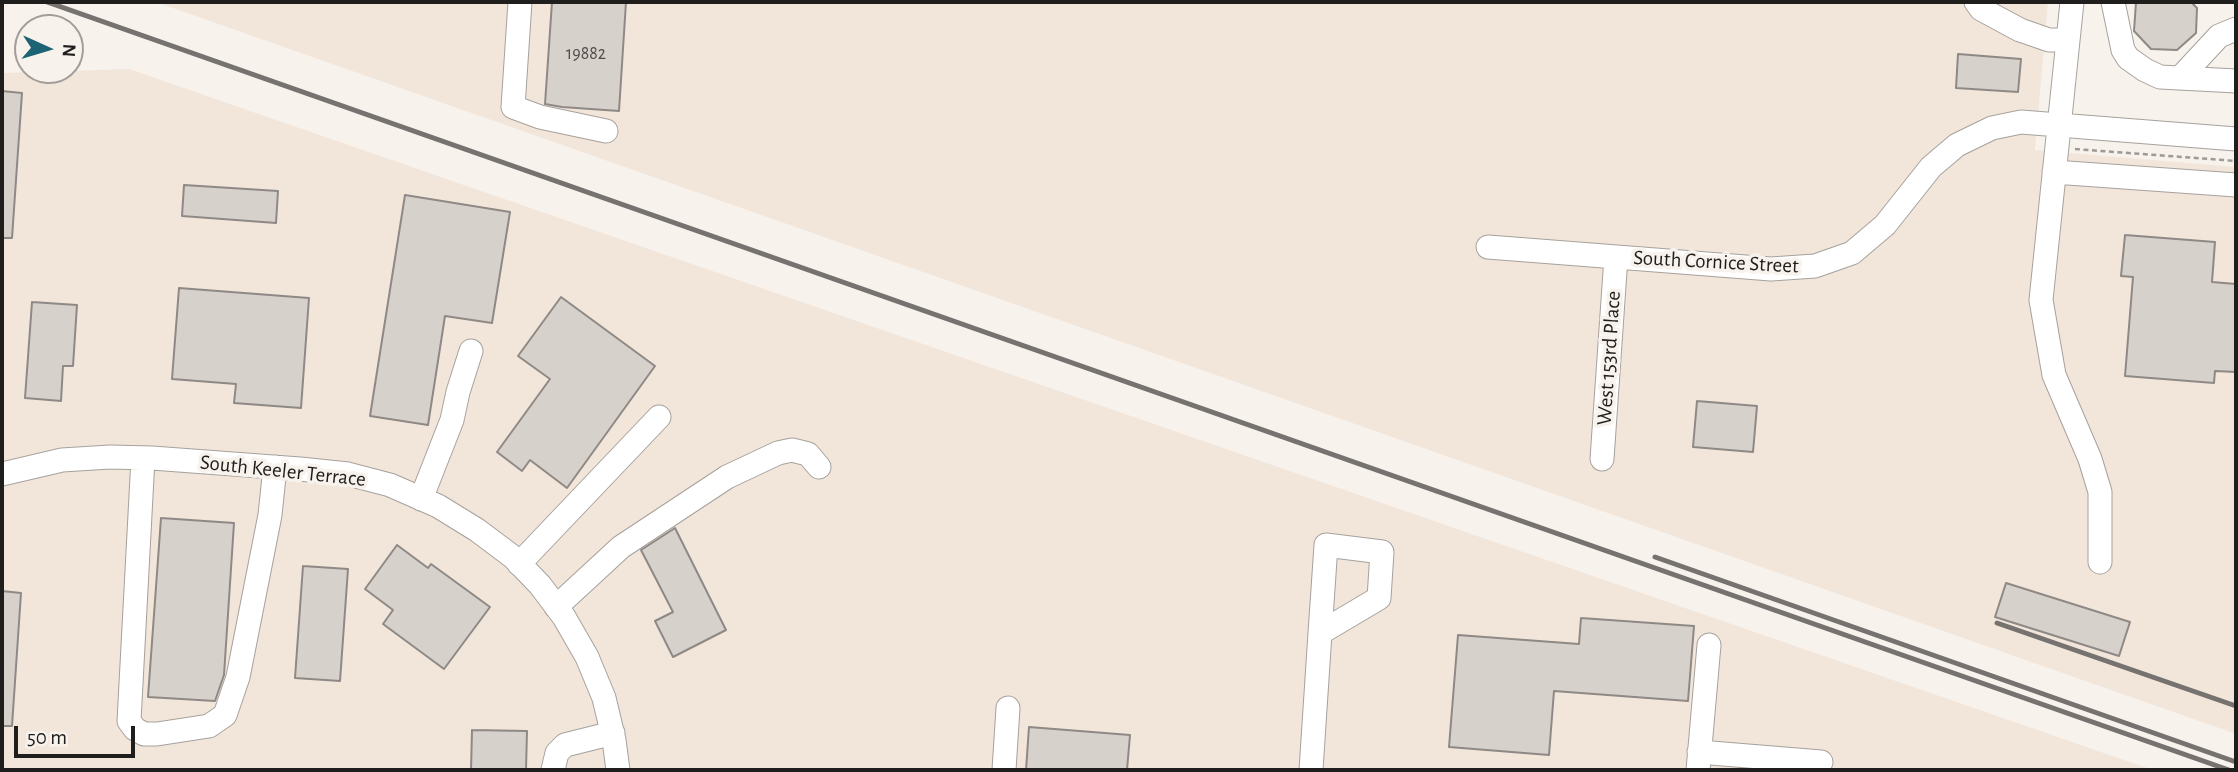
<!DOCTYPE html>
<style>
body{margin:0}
#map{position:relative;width:2238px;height:772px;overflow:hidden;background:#f8f2ed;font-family:"Alegreya Sans",sans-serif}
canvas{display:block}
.frame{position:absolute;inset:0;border:4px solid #201e1c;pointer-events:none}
.north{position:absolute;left:14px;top:14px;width:70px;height:70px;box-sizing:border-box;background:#f8f2ed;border:2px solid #a29d99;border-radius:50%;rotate:94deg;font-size:19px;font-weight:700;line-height:28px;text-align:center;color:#201e1c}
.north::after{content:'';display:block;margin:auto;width:24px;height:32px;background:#1c6373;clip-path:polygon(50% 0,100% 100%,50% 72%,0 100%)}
.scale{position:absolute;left:14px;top:726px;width:121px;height:32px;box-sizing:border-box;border:4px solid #201e1c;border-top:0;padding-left:9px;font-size:21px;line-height:24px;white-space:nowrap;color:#201e1c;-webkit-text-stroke:5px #f8f2ed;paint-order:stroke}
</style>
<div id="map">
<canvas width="2238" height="772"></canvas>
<div class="frame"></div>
<div class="north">N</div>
<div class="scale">50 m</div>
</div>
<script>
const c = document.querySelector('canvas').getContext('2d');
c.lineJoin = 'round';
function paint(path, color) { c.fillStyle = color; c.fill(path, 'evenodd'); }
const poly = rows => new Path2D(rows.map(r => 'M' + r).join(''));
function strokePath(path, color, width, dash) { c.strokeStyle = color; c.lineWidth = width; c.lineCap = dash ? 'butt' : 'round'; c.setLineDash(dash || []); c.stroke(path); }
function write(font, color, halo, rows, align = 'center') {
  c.font = font + ' "Alegreya Sans",sans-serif'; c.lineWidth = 7; c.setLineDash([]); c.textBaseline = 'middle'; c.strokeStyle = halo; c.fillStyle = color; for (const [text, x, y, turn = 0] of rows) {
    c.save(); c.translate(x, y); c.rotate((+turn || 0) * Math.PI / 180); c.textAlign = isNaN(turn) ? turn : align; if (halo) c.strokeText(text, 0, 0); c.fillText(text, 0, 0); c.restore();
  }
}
paint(poly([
 [156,2,2048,2,2035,150,2236,167,2236,734],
 [129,69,2153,770,2,770,2,73]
]), '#f2e6db');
const building = poly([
 [552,2,626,2,619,111,562,107,545,104,552,2],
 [2136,2,2191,2,2197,8,2196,33,2177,50,2151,49,2134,31,2136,2],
 [1958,54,2021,59,2018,92,1956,88,1958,54],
 [2,91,22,93,12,238,2,238,2,91],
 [184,185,278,191,276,223,182,216,184,185],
 [405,195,510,212,492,323,445,316,428,425,370,416,405,195],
 [2125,235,2215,242,2212,282,2236,284,2236,372,2215,371,2214,383,2125,376,2133,277,2121,276,2125,235],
 [179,288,309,298,301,408,234,403,236,384,172,379,179,288],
 [561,297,655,366,567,488,530,460,522,471,497,452,550,379,518,356,561,297],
 [32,302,77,305,73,366,63,366,61,401,25,398,32,302],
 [1697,401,1757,406,1753,452,1693,447,1697,401],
 [161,518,234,523,224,675,215,701,148,697,161,518],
 [675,528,726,630,673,657,655,621,673,612,641,550,675,528],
 [397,545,428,568,431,564,490,607,444,669,383,624,393,610,365,589,397,545],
 [303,566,348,569,340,681,295,678,303,566],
 [2006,583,2130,622,2119,656,1995,617,2006,583],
 [2,591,21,593,12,726,2,726,2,591],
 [1581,618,1694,626,1688,701,1554,691,1549,755,1449,747,1458,635,1579,644,1581,618],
 [1029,727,1130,735,1127,770,1026,770,1029,727],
 [472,730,527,731,526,770,471,770,472,730]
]);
paint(building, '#d7d1cc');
strokePath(building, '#8f8985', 2);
const minor = poly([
 [520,2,513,107,540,117,606,131],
 [1976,2,1981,9,2020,30,2049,40,2068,40],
 [2072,2,2041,300,2054,375,2090,459,2100,492,2100,562],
 [2113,2,2123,50,2128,58,2145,70,2160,77,2236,81],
 [2180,78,2219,36,2236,29],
 [2054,172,2236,185],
 [1488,247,1771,269,1815,266,1852,253,1885,225,1931,167,1957,145,1992,128,2021,122,2236,139],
 [143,458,129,721,135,729,144,734,157,734,209,726,225,715,238,677,270,515,275,467],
 [1602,459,1616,257],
 [2,474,62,460,110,457,152,458,300,469,348,474,390,485,438,506,477,530,513,557,540,585,564,617,587,657,604,698,614,740,618,770],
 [421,499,452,420,458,392,471,351],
 [519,564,659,417],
 [556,607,621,547,727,477,778,453,792,450,808,454,819,467],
 [1699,752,1821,762],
 [553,770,557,753,565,745,613,733],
 [1004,770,1008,708],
 [1311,770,1320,633,1326,545,1382,552,1379,598,1320,633],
 [1698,770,1709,645]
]);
strokePath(minor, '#a6a19c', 25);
strokePath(poly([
 [2075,149,2236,161]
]), '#9d9995', 2.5, [5, 3.5]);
strokePath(minor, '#fff', 23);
strokePath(poly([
 [47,2,2229,770],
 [1655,557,2236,762],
 [1997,623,2236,706]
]), '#76726f', 5);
write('18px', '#4e4b48', null, [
 ["19882",586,54]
]);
write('21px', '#201e1c', '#f8f2ed', [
 ["South Cornice Street",1716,262,3],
 ["West 153rd Place",1609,358,-86],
 ["South Keeler Terrace",283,471,6]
]);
</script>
